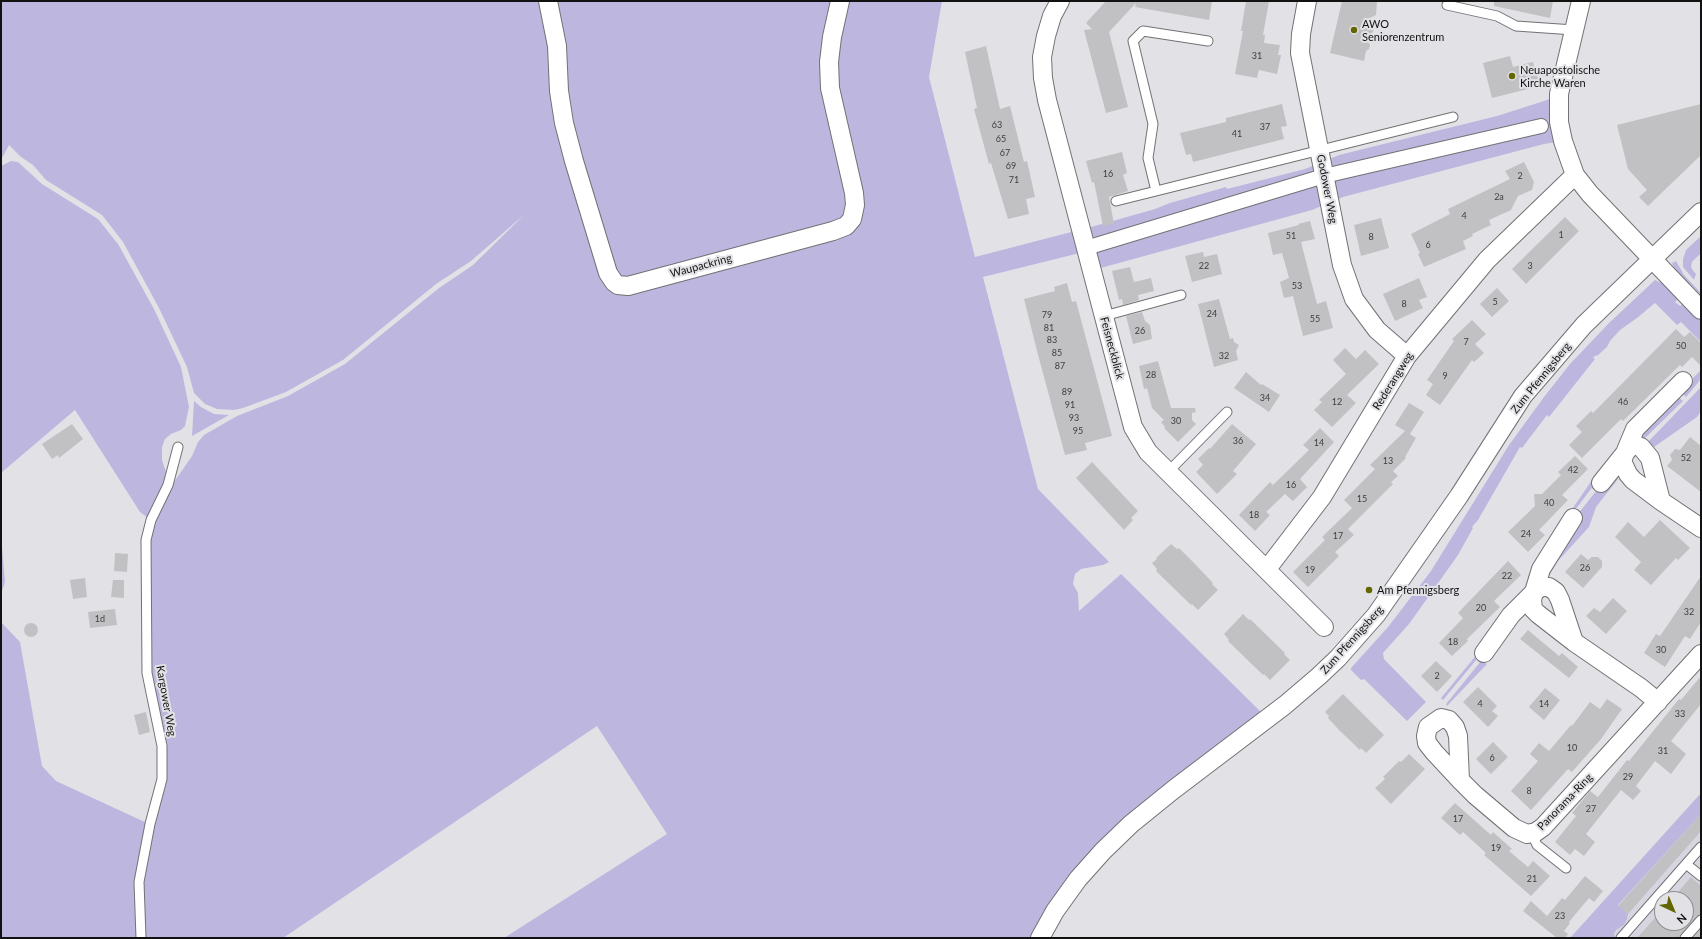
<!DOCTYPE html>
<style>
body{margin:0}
#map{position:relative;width:1702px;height:939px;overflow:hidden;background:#e2e2e6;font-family:Lato,sans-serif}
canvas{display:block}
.frame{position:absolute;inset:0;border:2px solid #111112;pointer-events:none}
.north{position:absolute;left:1654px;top:891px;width:40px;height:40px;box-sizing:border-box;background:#e2e2e6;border:1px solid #8e8e91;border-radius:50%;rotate:136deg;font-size:11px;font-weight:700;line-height:16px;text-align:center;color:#111112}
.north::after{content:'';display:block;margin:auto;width:14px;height:18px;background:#636500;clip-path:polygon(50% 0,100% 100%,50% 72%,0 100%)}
</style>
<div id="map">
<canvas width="1702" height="939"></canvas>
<div class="frame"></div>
<div class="north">N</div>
</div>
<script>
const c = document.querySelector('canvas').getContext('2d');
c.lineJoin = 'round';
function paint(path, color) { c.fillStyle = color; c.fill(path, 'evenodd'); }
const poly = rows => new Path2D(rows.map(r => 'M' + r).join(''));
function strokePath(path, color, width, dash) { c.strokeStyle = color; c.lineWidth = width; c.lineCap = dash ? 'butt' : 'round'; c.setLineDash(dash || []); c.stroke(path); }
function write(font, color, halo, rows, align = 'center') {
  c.font = font + ' Lato,sans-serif'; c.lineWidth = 4; c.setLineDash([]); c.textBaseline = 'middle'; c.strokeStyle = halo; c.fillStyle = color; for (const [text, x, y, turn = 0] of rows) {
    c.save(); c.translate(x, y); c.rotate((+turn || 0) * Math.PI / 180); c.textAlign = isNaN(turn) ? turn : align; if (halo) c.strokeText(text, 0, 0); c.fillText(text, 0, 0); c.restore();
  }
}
paint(poly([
 [1701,809,1701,938,1615,938,1614,934,1616,930,1624,925,1618,906],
 [1662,899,1686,899,1686,923,1662,923]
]), '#d7d6e0');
paint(poly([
 [1,1,942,1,929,77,975,257,1102,224,1155,209,1170,203,1226,187,1227,189,1305,169,1339,155,1497,116,1547,100,1559,94,1563,141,1544,144,1343,197,1312,210,1097,269,1092,250,983,277,1038,489,1109,562,1103,565,1081,569,1075,574,1073,584,1078,593,1079,611,1121,574,1261,712,1218,745,1031,938,504,938,667,834,597,726,283,938,144,938,143,883,154,826,167,780,165,743,151,671,149,539,154,521,172,485,192,456,198,442,204,435,237,416,288,396,345,364,439,288,473,265,525,214,471,261,436,284,343,360,286,392,243,408,234,410,217,409,205,404,194,393,187,367,159,308,123,242,102,215,46,180,33,165,21,157,9,145,1,160],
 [11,161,18,162,42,184,98,219,118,244,154,309,181,367,189,407,185,426,181,430,171,434,165,439,162,447,162,460,166,472,164,484,148,518,140,512,75,410,1,473,1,166],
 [1701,236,1701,253,1692,262,1691,266,1692,269,1696,274,1694,280,1683,267,1683,259,1686,250],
 [1676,261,1684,275,1701,293,1701,295,1689,283,1683,283,1675,271,1672,263],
 [1655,280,1668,286,1679,298,1675,302,1680,306,1684,303,1701,319,1701,342,1681,322,1677,325,1655,303,1637,318,1620,330,1610,341,1607,347,1597,356,1596,355,1593,358,1595,359,1549,417,1547,415,1522,448,1520,447,1478,520,1472,527,1473,528,1458,555,1409,624,1383,653,1384,659,1426,702,1407,721,1364,679,1361,680,1351,670,1351,668,1388,627,1431,571,1509,445,1544,397,1570,364,1609,323],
 [1701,370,1701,379,1686,397,1680,391],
 [1701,387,1701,411,1697,417,1654,447,1648,442],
 [1676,395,1683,401,1644,439,1641,437,1639,431],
 [194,401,201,407,214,414,229,415,192,436],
 [1612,475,1618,479,1596,507,1589,527,1558,561,1549,576,1547,575,1574,519,1600,486],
 [1592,480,1597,481,1566,522,1564,521],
 [1,535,5,582,1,594],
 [1,622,20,642,42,766,56,781,147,823,135,883,137,938,1,938],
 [1478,653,1477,659,1443,700,1441,698],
 [1481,661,1487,664,1447,706,1446,704],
 [1701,793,1701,814,1618,905,1628,914,1627,919,1624,925,1616,930,1614,934,1615,938,1570,938]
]), '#bdb7e0');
paint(poly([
 [1106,1,1212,1,1209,20,1135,7,1136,3,1109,32,1128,107,1106,113,1084,30,1092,29,1086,23],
 [1246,1,1269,1,1263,35,1265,35,1264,43,1280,45,1278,55,1281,55,1277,74,1259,70,1257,78,1235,74,1243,31,1241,31],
 [1342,1,1377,1,1376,15,1368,19,1374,27,1373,32,1365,37,1370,45,1369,49,1366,51,1364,61,1330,53],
 [1494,1,1553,1,1550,18,1494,6],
 [986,46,1000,109,1010,106,1024,162,1027,161,1035,197,1026,199,1029,214,1008,219,991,163,989,164,974,109,977,108,965,52],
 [1510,56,1513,67,1533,62,1540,86,1492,98,1483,63],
 [1282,104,1287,126,1281,127,1284,139,1193,162,1191,154,1186,155,1180,133,1226,122,1226,118],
 [1701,104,1701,155,1648,206,1639,197,1647,190,1628,169,1617,125],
 [1122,152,1127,173,1123,175,1128,191,1109,197,1114,224,1103,226,1094,182,1092,183,1086,161],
 [1524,162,1534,182,1532,190,1518,196,1511,210,1489,220,1491,225,1472,234,1473,236,1463,241,1466,249,1424,267,1418,254,1420,253,1411,234,1450,214,1448,209,1510,179,1505,171],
 [1565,217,1579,231,1526,284,1512,269],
 [1381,218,1389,248,1361,256,1354,225],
 [1310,221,1315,239,1301,242,1317,304,1326,301,1333,328,1303,336,1293,296,1284,298,1280,282,1289,278,1282,253,1273,255,1268,233,1299,225,1298,224],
 [1203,252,1204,257,1217,254,1222,274,1192,282,1185,256],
 [1130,267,1134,282,1151,278,1154,291,1138,295,1139,300,1123,305,1122,299,1119,300,1112,271],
 [1419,278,1427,297,1419,300,1423,308,1395,321,1383,294],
 [1067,283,1072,302,1076,301,1112,436,1085,443,1087,450,1065,455,1037,351,1024,299,1055,291,1054,287],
 [1497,288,1509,301,1492,317,1480,304],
 [1219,299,1230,339,1233,338,1234,342,1239,345,1236,351,1238,360,1214,367,1198,304],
 [1142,312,1145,321,1150,325,1152,339,1133,344,1126,316],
 [1472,320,1486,334,1475,344,1484,353,1474,362,1472,360,1440,405,1426,395,1433,384,1427,380,1454,341,1452,339],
 [1676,329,1684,337,1690,332,1701,343,1701,366,1692,357,1682,367,1680,365,1623,421,1621,419,1582,458,1569,445,1582,432,1576,426,1591,411,1593,413],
 [1345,348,1356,359,1365,350,1379,364,1347,395,1356,403,1332,427,1314,410,1322,402,1319,400,1346,374,1333,360],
 [1158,361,1171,408,1195,408,1196,412,1192,413,1192,420,1196,424,1178,442,1164,428,1165,427,1161,422,1164,420,1152,408,1147,388,1144,389,1139,366],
 [1246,372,1261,385,1262,384,1280,395,1269,412,1234,388],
 [1409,403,1424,412,1410,434,1395,425],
 [72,424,83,439,59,458,58,455,52,459,42,444],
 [1232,424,1256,444,1233,471,1237,474,1217,494,1196,472,1203,465,1198,459,1209,448,1210,449],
 [1320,428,1334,442,1300,479,1307,487,1293,501,1285,494,1266,512,1270,515,1255,531,1239,515,1270,482,1273,485,1309,450,1303,445],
 [1405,431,1416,438,1405,457,1406,458,1393,471,1398,476,1391,482,1393,484,1348,529,1354,535,1335,552,1339,556,1308,587,1293,572,1325,540,1322,537,1352,508,1344,500,1375,469,1370,465],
 [1690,437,1701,446,1701,492,1667,466,1672,460,1670,455,1675,449,1680,450],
 [1575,456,1588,469,1562,495,1568,500,1539,530,1545,535,1528,552,1508,532,1535,506,1534,494,1542,494,1561,475,1558,472],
 [1092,462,1138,511,1131,518,1133,520,1124,530,1076,478],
 [1660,520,1690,548,1678,560,1676,558,1651,585,1634,570,1641,562,1615,537,1628,522,1644,537],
 [1171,544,1177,549,1179,548,1195,564,1213,583,1212,584,1218,590,1198,610,1192,604,1191,605,1156,571,1157,569,1152,563,1157,559,1156,558],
 [115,553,128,554,127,572,114,571],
 [1581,554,1588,560,1592,557,1598,557,1602,561,1602,567,1583,588,1565,572],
 [1508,561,1521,575,1494,601,1500,607,1467,639,1468,641,1452,656,1439,643,1463,618,1458,613],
 [1701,576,1701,622,1690,639,1685,636,1665,667,1644,653,1656,634,1660,636],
 [85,578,87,597,73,599,70,580],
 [113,580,124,580,124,598,111,597],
 [1613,598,1627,611,1606,634,1586,616,1594,608,1600,612],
 [115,609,117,625,90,628,88,612],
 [1243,614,1249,620,1250,619,1285,653,1284,654,1290,660,1270,680,1264,674,1263,675,1228,641,1229,640,1224,634],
 '24 630a7 7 0 1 1 14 0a7 7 0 1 1-14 0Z',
 [1528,630,1559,656,1562,653,1578,667,1569,678,1520,639],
 [1436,661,1452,676,1437,692,1421,676],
 [1701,676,1701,704,1671,741,1686,754,1671,774,1655,761,1636,786,1641,791,1633,800,1621,790,1586,834,1595,842,1584,856,1575,849,1570,855,1555,842,1576,816,1572,813,1590,791,1598,797,1627,760,1629,761,1679,699,1681,700],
 [1478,687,1497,706,1492,711,1498,716,1488,727,1463,702],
 [1545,688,1560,700,1544,720,1529,707],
 [1343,694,1384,735,1366,753,1361,748,1360,750,1339,730,1328,718,1329,716,1325,712],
 [1607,699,1622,709,1601,739,1572,772,1568,769,1531,810,1511,791,1538,761,1530,754,1539,743,1549,751,1571,725,1572,726,1590,702,1600,709],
 [146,712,150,732,139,735,134,715],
 [1493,742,1508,757,1491,774,1476,759],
 [1409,754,1425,769,1391,804,1375,788,1385,779,1383,777,1399,761,1401,762],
 [1455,803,1491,835,1493,832,1512,849,1509,851,1528,867,1533,861,1550,876,1531,896,1484,855,1486,853,1463,832,1460,835,1441,818],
 [1701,814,1701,831,1628,914,1618,906],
 [1585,876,1603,891,1594,902,1589,898,1569,922,1570,923,1564,931,1568,934,1565,938,1557,938,1523,911,1531,901,1547,916,1562,898,1565,900],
 [1691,877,1701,886,1701,914,1697,916,1681,934,1679,938,1637,938,1662,910,1662,923,1686,923,1686,899,1672,899],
 [1701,929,1701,938,1693,938]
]), '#c1c1c4');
const service = poly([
 [1447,5,1497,16,1516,26,1574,30],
 [1156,191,1148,158,1153,124,1133,41,1143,31,1208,41],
 [1116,201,1453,117],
 [1104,316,1181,295],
 [1168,472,1227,412],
 [1532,834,1537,845,1566,868],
 [1686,864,1701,876],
 [141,938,139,882,150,824,162,779,162,746,147,673,146,540,151,520,168,485,178,447],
 [1621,938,1701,847],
 [1685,938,1701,920]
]);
const pedestrian = poly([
 [1086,248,1324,176,1541,126]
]);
const minor = poly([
 [548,1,557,46,559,91,564,123,574,161,608,273,614,282,618,285,628,286,833,231,846,226,852,219,855,205,854,193,830,88,829,62,832,37,840,1],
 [1060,1,1052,16,1046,36,1042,57,1043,78,1047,100,1133,427,1148,452,1324,627],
 [1307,1,1301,34,1300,53,1342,265,1354,299,1377,330,1407,356],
 [1581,1,1559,94,1559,122,1563,141,1575,175,1590,194,1701,310],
 [1601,483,1625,453,1635,429,1683,381],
 [1661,501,1650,458,1641,447,1636,445,1630,447,1625,453,1622,461,1628,474,1633,480,1661,501,1701,528],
 [1267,569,1322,497,1407,356,1487,260,1575,175],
 [1574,642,1560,600,1556,592,1549,587,1541,587,1534,592,1532,600,1533,609,1538,614,1574,642,1641,688,1658,702],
 [1484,653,1511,615,1534,592,1541,569,1573,518],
 [1460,780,1458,736,1455,727,1449,720,1441,718,1428,727,1426,736,1427,743,1434,752,1460,780,1475,795,1514,828,1527,834,1536,832,1543,827,1701,654],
 [1040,938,1055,911,1078,879,1103,851,1131,824,1173,790,1285,705,1319,676,1338,658,1376,615,1459,496,1523,396,1584,325,1701,212]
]);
strokePath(service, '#727174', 11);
strokePath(pedestrian, '#727174', 16);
strokePath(minor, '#727174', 20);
strokePath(service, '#fff', 9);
strokePath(pedestrian, '#fff', 14);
strokePath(minor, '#fff', 18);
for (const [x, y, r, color] of [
 [1354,30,4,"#636500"],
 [1512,76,4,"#636500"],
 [1369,590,4,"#636500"]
]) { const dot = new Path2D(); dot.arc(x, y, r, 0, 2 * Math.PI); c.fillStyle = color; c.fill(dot); strokePath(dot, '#e2e2e6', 1.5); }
write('9px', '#3d3d3e', null, [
 ["31",1257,56],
 ["63",997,125],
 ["37",1265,127],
 ["41",1237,134],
 ["65",1001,139],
 ["67",1005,153],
 ["69",1011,166],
 ["16",1108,174],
 ["2",1520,176],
 ["71",1014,180],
 ["2a",1499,197],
 ["4",1464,216],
 ["1",1561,235],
 ["51",1291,236],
 ["8",1371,237],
 ["6",1428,245],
 ["22",1204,266],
 ["3",1530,266],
 ["53",1297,286],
 ["5",1495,302],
 ["8",1404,304],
 ["24",1212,314],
 ["79",1047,315],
 ["55",1315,319],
 ["81",1049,328],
 ["26",1140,331],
 ["83",1052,340],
 ["7",1466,342],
 ["50",1681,346],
 ["85",1057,353],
 ["32",1224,356],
 ["87",1060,366],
 ["28",1151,375],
 ["9",1445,376],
 ["89",1067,392],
 ["34",1265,398],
 ["12",1337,402],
 ["46",1623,402],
 ["91",1070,405],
 ["93",1074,418],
 ["30",1176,421],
 ["95",1078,431],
 ["36",1238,441],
 ["14",1319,443],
 ["52",1686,458],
 ["13",1388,461],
 ["42",1573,470],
 ["16",1291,485],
 ["15",1362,499],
 ["40",1549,503],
 ["18",1254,515],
 ["24",1526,534],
 ["17",1338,536],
 ["26",1585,568],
 ["19",1310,570],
 ["22",1507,576],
 ["20",1481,608],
 ["32",1689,612],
 ["1d",100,619],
 ["18",1453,642],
 ["30",1661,650],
 ["2",1437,676],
 ["4",1480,704],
 ["14",1544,704],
 ["33",1680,714],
 ["10",1572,748],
 ["31",1663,751],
 ["6",1492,758],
 ["29",1628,777],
 ["8",1529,791],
 ["27",1591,809],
 ["17",1458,819],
 ["19",1496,848],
 ["21",1532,879],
 ["23",1560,916]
]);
write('11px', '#111112', '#e2e2e6', [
 ["AWO",1362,24],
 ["Seniorenzentrum",1362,37],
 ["Neuapostolische",1520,70],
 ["Kirche Waren",1520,83],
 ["Am Pfennigsberg",1377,590]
], 'left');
write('11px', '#111112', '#e2e2e6', [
 ["Godower Weg",1327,189,79],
 ["Waupackring",701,266,-15],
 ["Feisneckblick",1112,348,75],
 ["Zum Pfennigsberg",1541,378,-51],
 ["Rederangweg",1393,381,-58],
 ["Zum Pfennigsberg",1352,640,-48],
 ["Kargower Weg",166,701,80],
 ["Panorama-Ring",1565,802,-46]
]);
</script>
